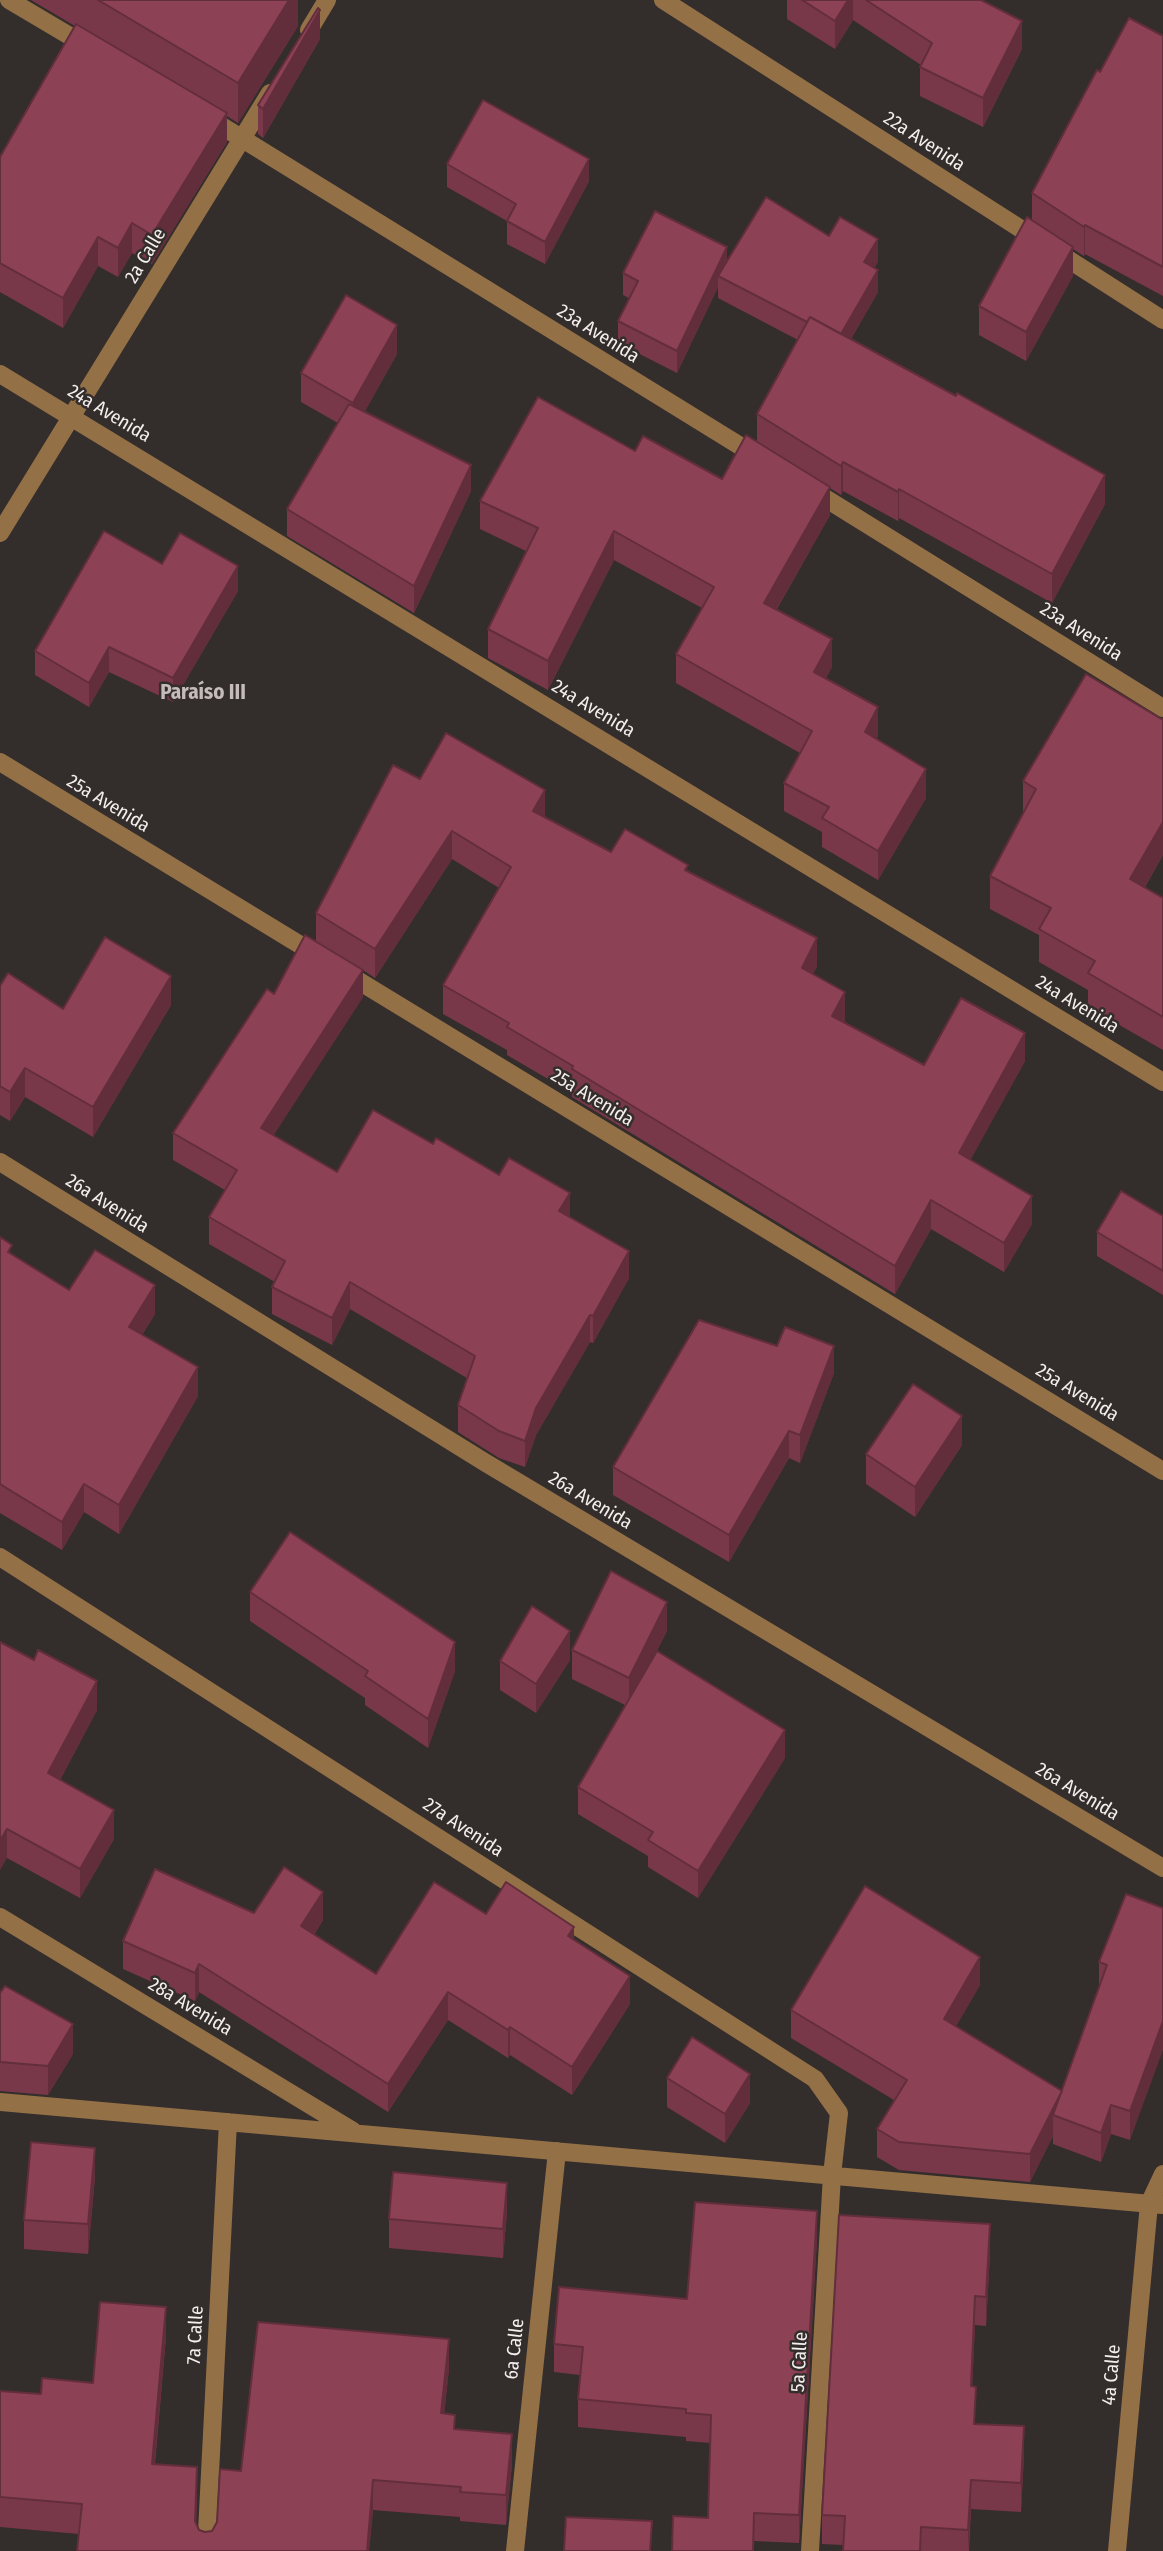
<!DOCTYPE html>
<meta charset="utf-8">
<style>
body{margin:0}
canvas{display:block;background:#332d2b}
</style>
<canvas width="1163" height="2551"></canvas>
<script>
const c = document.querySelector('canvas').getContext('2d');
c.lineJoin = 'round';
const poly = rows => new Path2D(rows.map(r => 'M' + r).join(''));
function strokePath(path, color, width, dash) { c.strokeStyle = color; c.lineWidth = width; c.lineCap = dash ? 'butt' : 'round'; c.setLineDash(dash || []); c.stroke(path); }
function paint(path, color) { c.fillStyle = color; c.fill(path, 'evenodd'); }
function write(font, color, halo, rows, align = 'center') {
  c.font = font + ' "Fira Sans Condensed",sans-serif'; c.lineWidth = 5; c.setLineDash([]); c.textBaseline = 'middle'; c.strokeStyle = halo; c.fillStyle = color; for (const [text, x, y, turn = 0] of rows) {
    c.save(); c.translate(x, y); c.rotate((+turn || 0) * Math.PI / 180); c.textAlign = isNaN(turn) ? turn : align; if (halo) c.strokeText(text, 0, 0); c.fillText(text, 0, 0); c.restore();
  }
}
strokePath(poly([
 [9,0,90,48],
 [663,0,1163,320],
 [309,30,327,0],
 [207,117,758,457],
 [0,374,1163,1082],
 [812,490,1163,708],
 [0,533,270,93],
 [0,762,320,957],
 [344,972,1163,1471],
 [0,1162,486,1463,1163,1868],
 [0,1557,815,2079,839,2113,832,2175,810,2551],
 [0,1917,353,2131],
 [0,2102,1163,2205],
 [206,2551,228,2122],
 [515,2551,557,2151],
 [1117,2551,1149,2204,1163,2174]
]), '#947046', 18);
paint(poly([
 [31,0,298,0,298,26,238,123,227,116,227,142,152,264,132,253,118,277,98,266,63,328,0,292,0,157,75,26],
 [787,0,981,0,1022,49,983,127,920,96,920,67,921,65,853,20,835,49,787,19],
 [1163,36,1163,296,1085,254,1084,256,1073,249,1073,276,1026,361,979,335,979,306,1032,220,1032,193,1100,72],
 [320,39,263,138,258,134,258,105],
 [447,164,589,181,545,264,507,244,507,221,447,187],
 [829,236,878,262,874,268,878,292,851,339,1105,504,1052,603,899,518,898,521,843,491,841,495,830,488,830,515,777,609,832,667,826,678,878,736,876,739,926,798,878,880,822,847,822,832,784,811,784,783,800,753,676,683,676,654,702,608,614,560,548,690,488,658,488,629,526,551,480,529,480,501,635,451,722,479,757,442,757,414,798,340,718,298,718,287,677,373,618,343,618,321,629,298,623,295,623,273,727,262],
 [397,354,365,411,471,491,414,613,287,536,287,509,338,423,301,402,301,373],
 [162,564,238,591,173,702,109,672,89,707,35,675,35,651],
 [1163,720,1163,855,1145,887,1163,898,1163,1050,1088,1007,1088,990,1039,962,1039,935,990,909,990,876,1023,814,1023,781],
 [420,779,545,817,611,852,688,871,817,966,813,974,845,1020,844,1023,924,1065,1025,1061,970,1160,1032,1224,1004,1272,931,1229,895,1294,572,1097,572,1093,507,1055,507,1050,443,1014,443,985,499,888,452,859,375,978,363,970,363,997,273,1135,337,1172,433,1144,570,1217,629,1278,593,1343,590,1342,536,1435,525,1467,499,1458,458,1432,458,1405,467,1378,350,1309,332,1345,272,1314,272,1287,275,1282,209,1244,209,1217,225,1190,173,1160,173,1133,274,994,316,941,316,913],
 [0,986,63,1009,171,1005,93,1137,25,1097,10,1121,0,1115],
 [1163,1216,1163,1295,1097,1256,1097,1232],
 [0,1237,12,1255,69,1290,155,1314,142,1335,198,1396,119,1534,84,1512,62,1550,0,1513],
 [834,1373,800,1463,789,1458,729,1562,613,1495,613,1467],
 [962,1445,915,1517,866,1484,866,1454],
 [250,1592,455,1671,428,1748,365,1705,365,1698,250,1621],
 [667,1631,656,1652,785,1758,698,1898,648,1867,648,1856,578,1814,578,1787,625,1705,572,1679,572,1650],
 [0,1642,97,1710,60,1780,114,1839,80,1898,7,1858],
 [570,1660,536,1713,500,1690,500,1661],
 [1163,1908,1130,2140,1111,2134,1101,2162,1053,2144,1053,2136,1030,2182,899,2170,877,2157,877,2129,894,2100,791,2038,791,2010,980,1985,956,2026,1062,2091,1099,1987,1099,1962],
 [254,1913,323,1920,314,1935,376,1974,486,1914,574,1939,630,2004,572,2095,510,2055,508,2058,448,2020,388,2112,199,1992,195,2001,123,1969,123,1941],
 [0,1993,73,2054,48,2095,0,2091],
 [667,2078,750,2103,725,2143,667,2107],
 [95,2177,88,2254,24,2249,24,2220],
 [507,2212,503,2258,389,2248,389,2219],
 [817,2239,799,2543,754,2541,708,2518,711,2443,686,2441,686,2437,578,2427,578,2399,580,2375,554,2372,554,2344,687,2299],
 [990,2253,986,2326,975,2325,972,2386,975,2424,1024,2455,1021,2512,971,2509,969,2551,843,2551,843,2545,822,2544,822,2515],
 [166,2337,155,2464,197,2497,196,2524,199,2530,205,2532,212,2531,217,2522,241,2471,449,2369,444,2414,455,2429,512,2464,506,2525,460,2521,460,2517,373,2510,369,2551,79,2534,0,2527,0,2391,41,2394,93,2383]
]), '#793849');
paint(poly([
 [289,0,298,0,298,26,238,123,238,83],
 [848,0,853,0,853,20,835,49,835,21],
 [320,10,320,39,263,138,263,109],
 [1022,21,1022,49,983,127,983,98],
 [227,113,227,142,152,264,152,235],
 [589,159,589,181,545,264,545,242],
 [132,223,132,253,118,277,118,248],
 [1085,225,1085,254,1084,256,1084,227],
 [98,237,98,266,63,328,63,298],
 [878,239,878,262,864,284,864,262],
 [727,247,727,269,718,276,718,287,677,373,677,351],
 [1073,247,1073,276,1026,361,1026,332],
 [878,270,878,292,838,361,838,338],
 [397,325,397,354,353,432,353,403],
 [843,462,843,491,841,495,841,466],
 [471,465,471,491,414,613,414,586],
 [1105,475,1105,504,1052,603,1052,574],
 [830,487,830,515,764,631,764,603],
 [899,489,899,518,898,521,898,492],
 [614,531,614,560,548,690,548,661],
 [238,566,238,591,173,702,173,678],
 [832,639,832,667,814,700,814,672],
 [109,647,109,672,89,707,89,683],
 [878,707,878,736,865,761,865,732],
 [926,769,926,798,878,880,878,851],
 [545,790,545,818,533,811],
 [1163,822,1163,855,1130,912,1130,879],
 [452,831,452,859,375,978,375,949],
 [817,938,817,966,802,997,802,968],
 [363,970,363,997,261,1155,261,1128],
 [171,976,171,1005,93,1137,93,1107],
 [845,992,845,1020,832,1045,832,1016],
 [1025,1033,1025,1061,959,1181,959,1153],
 [25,1068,25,1097,10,1121,10,1092],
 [570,1193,570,1219,559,1211],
 [1032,1196,1032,1224,1004,1272,1004,1243],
 [931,1200,931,1229,895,1294,895,1266],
 [629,1251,629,1278,593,1343,593,1316],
 [350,1282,350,1309,332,1345,332,1318],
 [155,1285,155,1314,129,1356,129,1327],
 [590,1315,590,1342,536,1435,525,1467,525,1441,536,1408],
 [834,1346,834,1373,800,1463,800,1435],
 [198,1367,198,1396,119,1534,119,1505],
 [962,1416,962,1445,915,1517,915,1487],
 [789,1431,789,1458,729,1562,729,1535],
 [84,1484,84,1512,62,1550,62,1522],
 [667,1602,667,1631,629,1707,629,1678],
 [570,1631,570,1660,536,1713,536,1684],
 [455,1642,455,1671,428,1748,428,1719],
 [97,1681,97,1710,48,1802,48,1773],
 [785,1730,785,1758,698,1898,698,1871],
 [114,1810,114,1839,80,1898,80,1869],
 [7,1829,7,1858,0,1870,0,1841],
 [323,1892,323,1920,301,1955,301,1926],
 [574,1927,574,1955,568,1936],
 [980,1957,980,1985,944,2047,944,2019],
 [199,1964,199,1992,195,2001,195,1973],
 [630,1976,630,2004,572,2095,572,2067],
 [448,1992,448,2020,388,2112,388,2084],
 [1163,2021,1163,2050,1130,2140,1130,2111],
 [73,2024,73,2054,48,2095,48,2066],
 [510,2027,510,2055,508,2058,508,2030],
 [750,2074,750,2103,725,2143,725,2114],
 [1062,2091,1053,2115,1053,2136,1030,2182,1030,2154],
 [1111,2105,1111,2134,1101,2162,1101,2133],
 [95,2148,95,2177,88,2254,88,2224],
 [507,2183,507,2212,503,2258,503,2229],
 [817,2211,817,2239,799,2543,799,2515],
 [990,2224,990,2253,986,2326,986,2297],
 [975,2296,975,2325,971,2415,971,2386],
 [166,2307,166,2337,152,2493,152,2464],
 [449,2339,449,2369,441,2443,441,2413],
 [1024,2426,1024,2455,1021,2512,1021,2483],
 [512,2434,512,2464,506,2525,506,2495],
 [197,2467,197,2497,195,2551,195,2521],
 [373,2480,373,2510,369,2551,367,2551],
 [971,2480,971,2509,968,2551,968,2530]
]), '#632e3c');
const building = poly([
 [98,0,289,0,238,83,98,0],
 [802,0,848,0,835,21,802,0],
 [866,0,981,0,1022,21,983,98,920,67,932,43,866,0],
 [318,8,320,10,263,109,258,105,318,8],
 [1129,18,1163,36,1163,267,1085,225,1084,227,1032,193,1097,70,1100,72,1129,18],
 [76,24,227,113,152,235,132,223,118,248,98,237,63,298,0,263,0,157,76,24],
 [483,100,589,159,545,242,507,221,516,204,447,164,483,100],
 [766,197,829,236,840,217,878,239,864,262,878,270,841,334,810,317,807,322,718,276,766,197],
 [655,211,727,247,677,351,618,321,638,281,623,273,655,211],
 [1027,217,1073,247,1026,332,979,306,1027,217],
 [346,295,397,325,353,403,301,373,346,295],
 [810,317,956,396,957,393,1105,475,1052,574,899,489,898,492,843,462,841,466,757,414,810,317],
 [538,397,635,451,643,436,722,479,746,435,830,487,764,603,832,639,814,672,878,707,865,732,926,769,878,851,822,818,829,807,784,783,812,731,676,654,714,587,614,531,548,661,488,629,538,528,480,501,538,397],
 [349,404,471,465,414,586,287,509,349,404],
 [104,531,162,564,180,533,238,566,173,678,109,647,89,683,35,651,104,531],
 [1086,674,1163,720,1163,822,1130,879,1163,898,1163,1017,1088,973,1095,961,1039,929,1051,908,990,876,1036,789,1023,781,1086,674],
 [446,733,545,790,533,811,611,852,625,829,688,865,685,870,817,938,802,968,845,992,832,1016,924,1065,961,998,1025,1033,959,1153,1032,1196,1004,1243,931,1200,895,1266,572,1069,573,1066,507,1027,509,1023,443,985,511,867,452,831,375,949,316,913,393,765,420,779,446,733],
 [305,935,363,970,261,1128,337,1172,373,1110,433,1144,436,1138,499,1175,509,1158,570,1193,559,1211,629,1251,593,1316,590,1315,536,1408,525,1441,499,1431,458,1405,475,1356,350,1282,332,1318,272,1287,285,1261,209,1217,237,1170,173,1133,267,989,274,994,305,935],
 [105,937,171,976,93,1107,25,1068,10,1092,0,1086,0,986,8,973,63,1009,105,937],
 [1121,1191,1163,1216,1163,1271,1097,1232,1121,1191],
 [0,1237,12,1245,8,1252,69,1290,95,1250,155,1285,129,1327,198,1367,119,1505,84,1484,62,1522,0,1484,0,1237],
 [699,1320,777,1346,785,1327,834,1346,800,1435,789,1431,729,1535,613,1467,699,1320],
 [913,1384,962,1416,915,1487,866,1454,913,1384],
 [290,1532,455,1642,428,1719,365,1676,368,1671,250,1592,290,1532],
 [611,1571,667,1602,629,1678,572,1650,611,1571],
 [532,1606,570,1631,536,1684,500,1661,532,1606],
 [0,1642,34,1660,38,1650,97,1681,48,1773,114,1810,80,1869,7,1829,0,1841,0,1642],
 [657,1651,785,1730,698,1871,648,1840,653,1832,578,1787,657,1651],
 [284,1867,323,1892,301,1926,376,1974,434,1882,486,1914,506,1882,574,1927,568,1936,630,1976,572,2067,510,2027,508,2030,448,1992,388,2084,199,1964,195,1973,123,1941,155,1869,254,1913,284,1867],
 [865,1886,980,1957,944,2019,1062,2091,1030,2154,899,2142,877,2129,907,2080,791,2010,865,1886],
 [1126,1894,1163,1908,1163,2021,1130,2111,1111,2105,1101,2133,1053,2115,1107,1965,1099,1962,1126,1894],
 [5,1986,73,2024,48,2066,0,2062,0,1993,5,1986],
 [692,2037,750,2074,725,2114,667,2078,692,2037],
 [31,2142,95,2148,88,2224,24,2220,31,2142],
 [393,2172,507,2183,503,2229,389,2219,393,2172],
 [695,2202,817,2211,799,2515,754,2513,753,2551,672,2551,673,2516,708,2518,711,2415,686,2413,686,2409,578,2399,583,2347,554,2344,559,2287,687,2299,695,2202],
 [839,2215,990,2224,986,2297,975,2296,971,2386,976,2387,974,2424,1024,2426,1021,2483,971,2480,968,2530,921,2527,920,2551,843,2551,845,2516,822,2515,839,2215],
 [100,2302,166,2307,152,2464,197,2467,195,2521,199,2530,205,2532,212,2531,217,2522,220,2469,241,2471,258,2322,449,2339,441,2413,455,2415,454,2429,512,2434,506,2495,460,2492,461,2487,373,2480,367,2551,77,2551,82,2504,0,2497,0,2391,41,2394,42,2378,93,2383,100,2302],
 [566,2517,652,2521,650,2551,564,2551,566,2517]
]);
paint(building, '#8d4155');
strokePath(building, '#632e3c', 2);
write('19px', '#f4efee', '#332d2b', [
 ["22a Avenida",924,142,33],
 ["2a Calle",146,256,-59],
 ["23a Avenida",598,334,32],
 ["24a Avenida",109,414,31],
 ["23a Avenida",1081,632,32],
 ["24a Avenida",593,709,31],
 ["25a Avenida",108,804,31],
 ["24a Avenida",1077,1005,31],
 ["25a Avenida",592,1098,31],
 ["26a Avenida",107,1204,32],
 ["25a Avenida",1077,1393,31],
 ["26a Avenida",590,1501,31],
 ["26a Avenida",1077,1792,31],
 ["27a Avenida",463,1828,33],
 ["28a Avenida",190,2007,31],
 ["7a Calle",196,2335,-87],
 ["6a Calle",515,2349,-84],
 ["5a Calle",800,2362,-87],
 ["4a Calle",1112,2375,-85]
]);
write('bold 21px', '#c5bcba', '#332d2b', [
 ["Paraíso III",203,693]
]);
</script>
